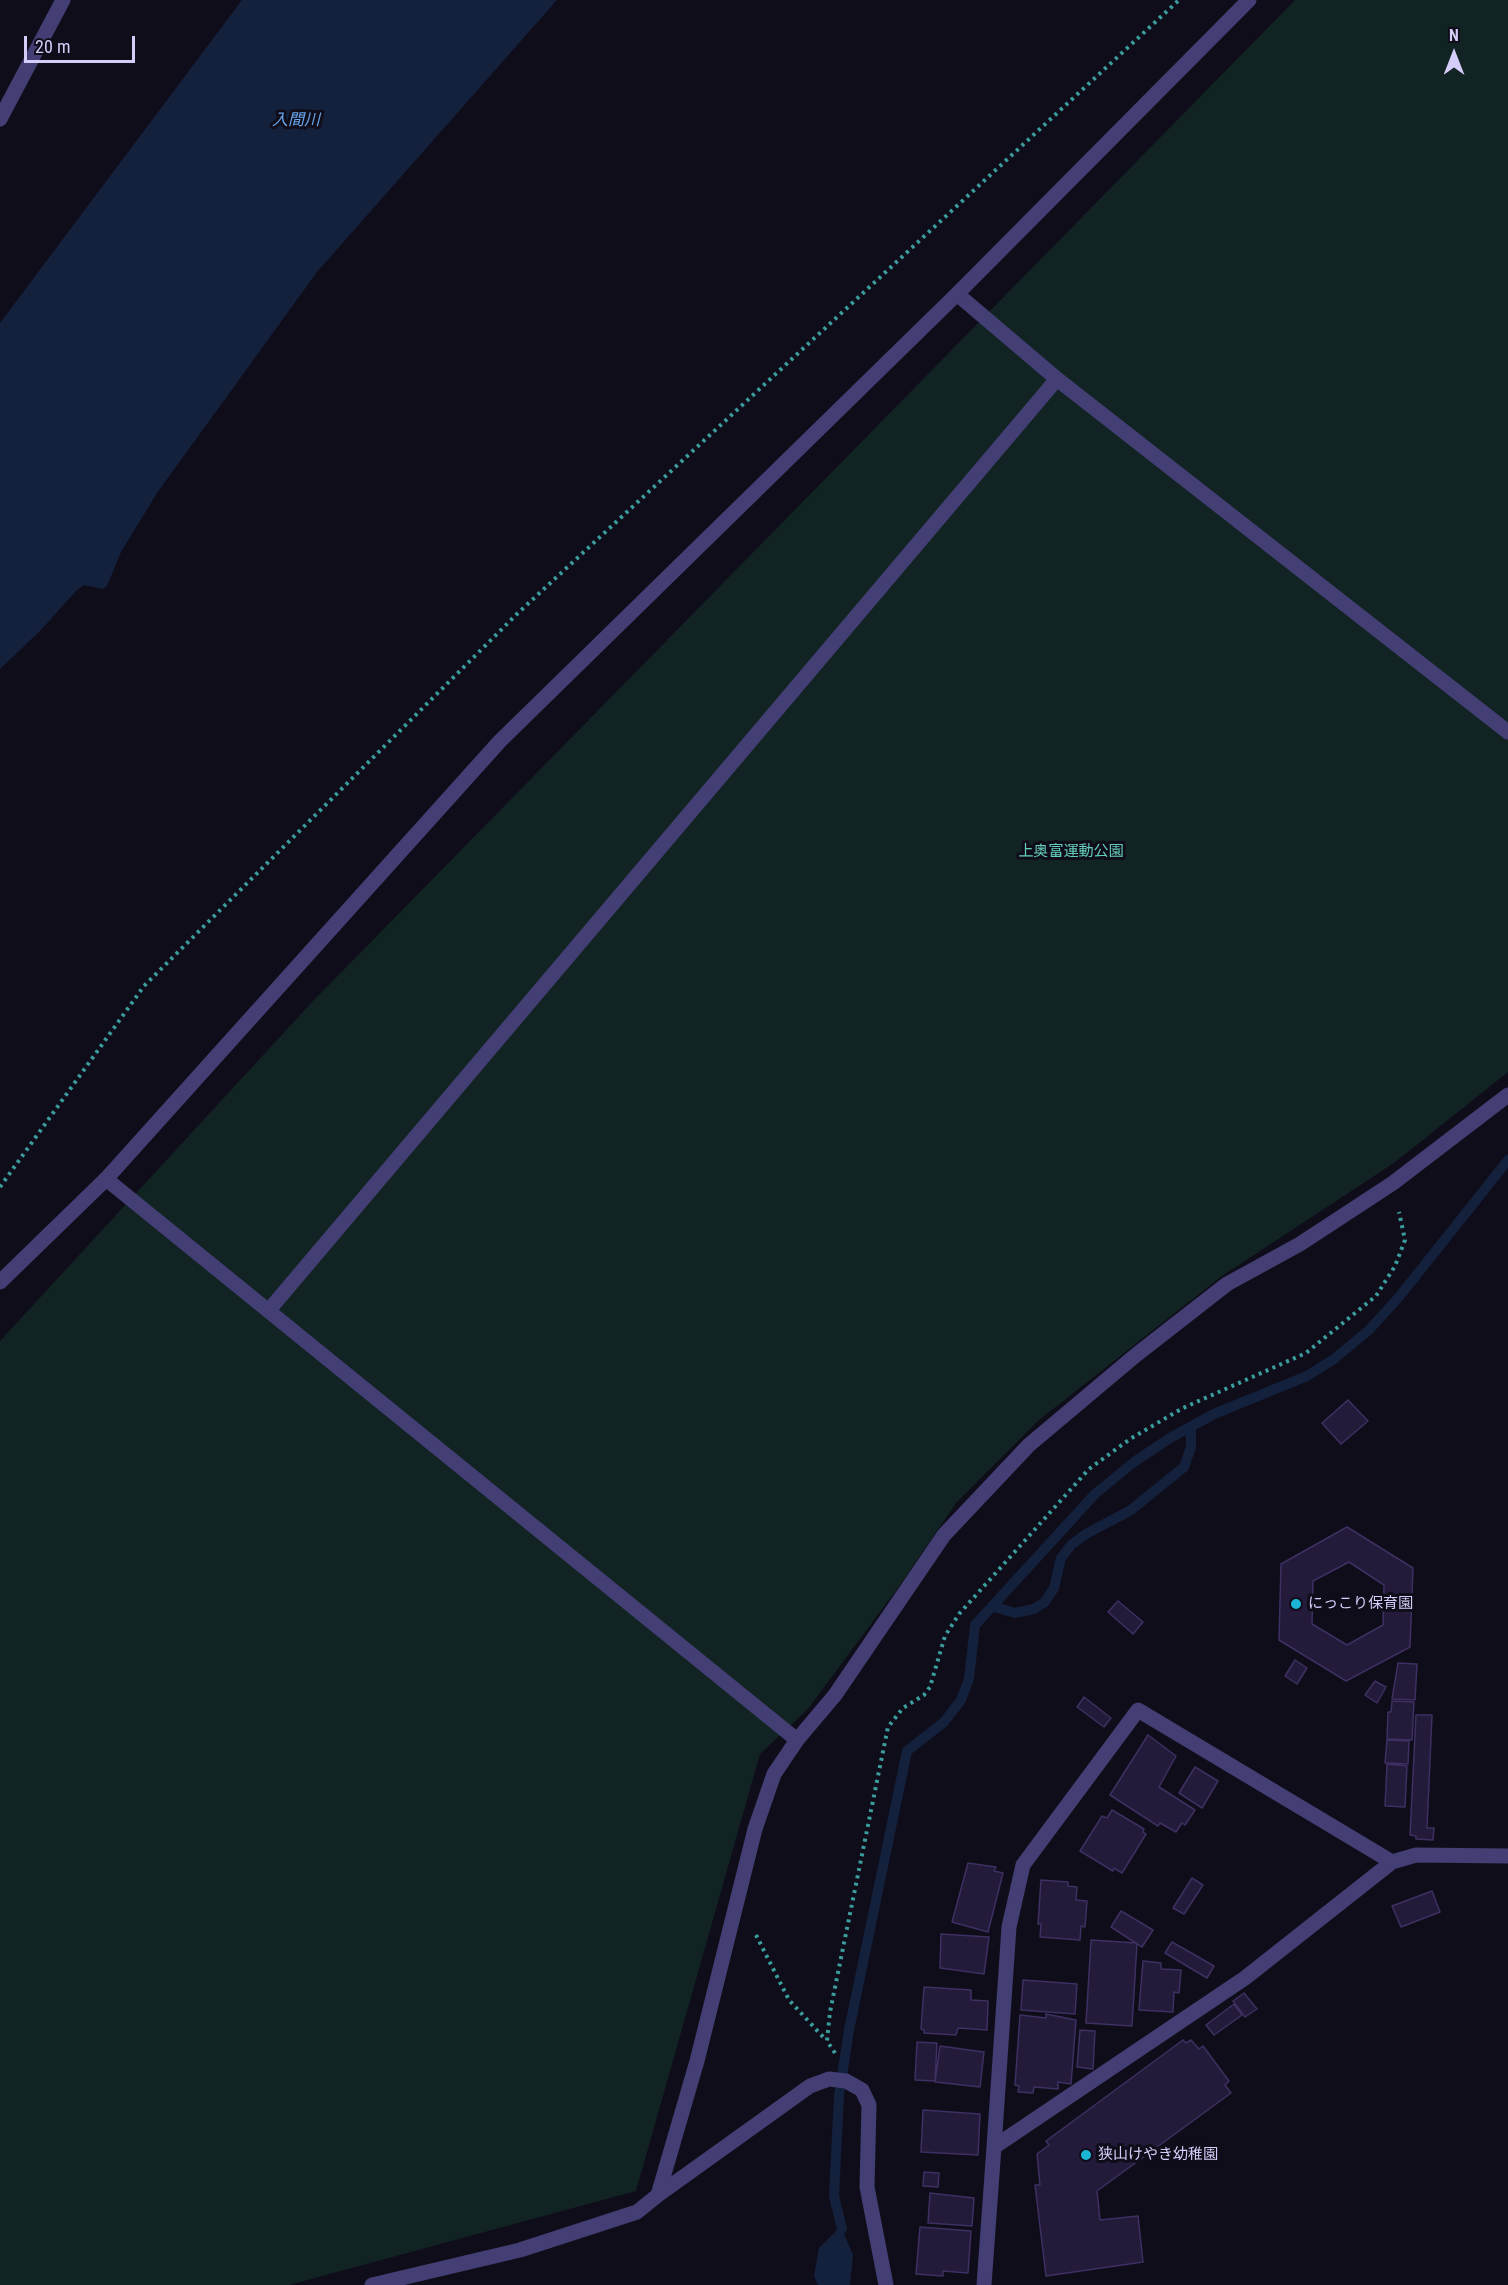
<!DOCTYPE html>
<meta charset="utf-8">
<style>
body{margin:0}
#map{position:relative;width:1508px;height:2285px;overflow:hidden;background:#100d1a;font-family:"Roboto Condensed",sans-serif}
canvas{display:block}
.north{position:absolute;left:1424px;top:24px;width:60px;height:60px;-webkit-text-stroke:4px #100d1a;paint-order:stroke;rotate:0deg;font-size:16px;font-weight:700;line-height:24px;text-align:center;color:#d5cdf9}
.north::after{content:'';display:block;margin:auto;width:21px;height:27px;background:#d5cdf9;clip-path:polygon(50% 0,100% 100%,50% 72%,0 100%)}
.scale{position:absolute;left:24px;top:36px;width:111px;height:27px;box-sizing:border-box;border:3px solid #d5cdf9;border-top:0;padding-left:8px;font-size:18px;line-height:21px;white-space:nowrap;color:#d5cdf9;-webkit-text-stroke:4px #100d1a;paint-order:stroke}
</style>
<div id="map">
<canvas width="1508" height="2285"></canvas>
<div class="north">N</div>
<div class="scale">20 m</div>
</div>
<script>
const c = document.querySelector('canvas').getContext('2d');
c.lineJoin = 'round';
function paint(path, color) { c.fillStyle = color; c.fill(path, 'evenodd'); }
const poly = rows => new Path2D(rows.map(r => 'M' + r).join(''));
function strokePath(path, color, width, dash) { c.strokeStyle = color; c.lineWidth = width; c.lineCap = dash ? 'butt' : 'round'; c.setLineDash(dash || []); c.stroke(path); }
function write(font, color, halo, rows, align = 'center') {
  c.font = font + ' "Roboto Condensed","Noto Sans JP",sans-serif'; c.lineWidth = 6; c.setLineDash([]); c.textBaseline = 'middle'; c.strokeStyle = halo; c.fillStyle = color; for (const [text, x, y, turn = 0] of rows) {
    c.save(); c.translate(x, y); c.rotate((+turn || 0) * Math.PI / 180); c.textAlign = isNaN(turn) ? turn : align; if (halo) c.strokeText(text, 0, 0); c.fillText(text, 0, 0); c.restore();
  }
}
paint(poly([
 [1295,0,1508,0,1508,1072,1394,1163,1222,1276,1039,1420,956,1503,903,1581,808,1709,760,1754,636,2191,289,2285,0,2285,0,1341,312,1002]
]), '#112323');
paint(poly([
 [242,0,557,0,317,272,157,493,121,552,107,586,103,589,84,585,76,591,41,630,0,669,0,323],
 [842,2229,853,2255,850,2285,818,2285,814,2276,819,2248,837,2230]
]), '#13213d');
strokePath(poly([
 [992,1606,1015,1613,1034,1609,1045,1602,1054,1588,1061,1558,1071,1545,1086,1534,1131,1510,1184,1467,1191,1447,1191,1427],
 [842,2229,834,2196,839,2095,849,2030,907,1751,944,1722,961,1700,969,1679,975,1625,1095,1494,1134,1462,1170,1438,1214,1414,1307,1376,1334,1359,1369,1330,1399,1297,1508,1160]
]), '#13213d', 10);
const building = poly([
 [1348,1400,1368,1421,1341,1444,1322,1423,1348,1400],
 [1347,1527,1413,1568,1410,1647,1346,1681,1279,1640,1281,1564,1347,1527],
 [1349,1562,1384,1585,1383,1625,1347,1645,1312,1624,1313,1581,1349,1562],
 [1118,1601,1143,1622,1133,1634,1108,1612,1118,1601],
 [1295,1660,1307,1668,1297,1684,1285,1676,1295,1660],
 [1398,1663,1417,1664,1415,1700,1392,1699,1398,1663],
 [1375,1681,1386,1687,1377,1703,1365,1695,1375,1681],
 [1084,1697,1111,1718,1104,1727,1077,1707,1084,1697],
 [1392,1701,1414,1702,1412,1740,1387,1739,1388,1712,1391,1712,1392,1701],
 [1416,1715,1432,1715,1427,1828,1434,1828,1433,1840,1416,1839,1416,1836,1410,1835,1416,1715],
 [1148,1735,1176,1756,1159,1787,1195,1810,1185,1825,1182,1823,1176,1832,1160,1823,1158,1826,1110,1795,1148,1735],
 [1387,1740,1409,1741,1408,1764,1385,1763,1387,1740],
 [1387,1764,1407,1766,1405,1807,1385,1806,1387,1764],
 [1195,1767,1218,1781,1202,1808,1179,1793,1195,1767],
 [1112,1810,1144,1829,1143,1832,1146,1834,1122,1873,1114,1868,1113,1871,1080,1851,1102,1816,1107,1818,1112,1810],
 [968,1863,996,1867,994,1871,1003,1873,988,1932,952,1922,968,1863],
 [1192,1878,1203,1885,1184,1914,1173,1908,1192,1878],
 [1041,1880,1068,1882,1068,1886,1077,1887,1076,1900,1087,1901,1085,1927,1081,1926,1080,1940,1040,1937,1041,1924,1038,1924,1041,1880],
 [1432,1891,1440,1912,1401,1927,1392,1906,1432,1891],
 [1121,1911,1153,1930,1142,1947,1111,1927,1121,1911],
 [941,1934,989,1937,984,1974,940,1968,941,1934],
 [1091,1940,1137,1943,1132,2026,1086,2023,1091,1940],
 [1172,1942,1214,1966,1207,1978,1165,1953,1172,1942],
 [1143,1961,1161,1963,1161,1969,1181,1970,1179,1993,1174,1992,1173,2012,1139,2010,1143,1961],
 [1023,1980,1077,1984,1075,2014,1021,2010,1023,1980],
 [924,1987,971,1990,971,2000,988,2001,987,2030,958,2028,956,2035,924,2033,924,2030,921,2029,924,1987],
 [1244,1993,1257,2009,1245,2017,1233,2001,1244,1993],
 [1234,2004,1242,2015,1214,2035,1206,2025,1234,2004],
 [1046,2014,1076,2020,1071,2084,1058,2082,1058,2089,1034,2087,1033,2093,1018,2092,1019,2086,1015,2085,1020,2015,1046,2018,1046,2014],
 [1080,2030,1095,2031,1093,2069,1077,2067,1080,2030],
 [1183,2040,1186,2043,1191,2040,1199,2049,1203,2046,1229,2081,1225,2085,1231,2093,1097,2191,1100,2220,1138,2216,1143,2262,1046,2276,1035,2185,1040,2185,1037,2154,1049,2145,1046,2141,1183,2040],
 [917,2042,937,2043,935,2081,915,2080,917,2042],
 [940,2046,984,2052,980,2087,935,2082,940,2046],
 [923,2110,980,2114,978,2155,921,2152,923,2110],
 [924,2172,939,2173,938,2187,923,2186,924,2172],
 [930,2193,974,2198,972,2226,928,2223,930,2193],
 [920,2227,971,2231,968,2273,943,2271,943,2276,916,2274,920,2227]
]);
paint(building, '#231b39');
strokePath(building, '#3e3062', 1.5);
strokePath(poly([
 [0,1187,144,986,518,613,1179,0],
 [756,1935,789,2000,826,2040],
 [835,2053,827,2041,830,2012,888,1727,903,1708,924,1695,930,1687,945,1636,959,1614,1089,1469,1130,1439,1183,1408,1306,1353,1376,1296,1395,1266,1405,1240,1399,1212]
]), '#3b9d9e', 4, [3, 4.5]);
strokePath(poly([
 [957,294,1057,379,1508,732],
 [106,1179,797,1740],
 [269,1310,1057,379],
 [658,2195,810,2086,829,2079,846,2081,862,2090,869,2105,867,2187,886,2285],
 [372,2285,520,2250,637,2212,658,2195,697,2061,755,1829,774,1774,797,1740,835,1695,944,1535,1029,1445,1136,1355,1227,1284,1300,1244,1393,1183,1508,1095]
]), '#433e73', 15);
strokePath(poly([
 [0,119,63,0],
 [0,1282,106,1179,500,741,957,294,1249,0],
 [994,2147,1009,1927,1023,1865,1138,1710,1392,1862],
 [984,2285,994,2147,1245,1978,1392,1862,1416,1855,1508,1856]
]), '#433e73', 15);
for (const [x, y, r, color] of [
 [1296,1604,6,"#1bb6d6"],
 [1086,2155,6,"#1bb6d6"]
]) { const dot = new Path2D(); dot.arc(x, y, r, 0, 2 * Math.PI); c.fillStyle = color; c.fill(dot); strokePath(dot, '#100d1a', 2); }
write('15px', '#63cebb', '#100d1a', [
 ["上奥富運動公園",1071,852]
]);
write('15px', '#d5cdf9', '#100d1a', [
 ["にっこり保育園",1308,1604],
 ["狭山けやき幼稚園",1098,2155]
], 'left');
write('italic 16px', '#68a5ec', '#100d1a', [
 ["入間川",296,121]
]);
</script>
